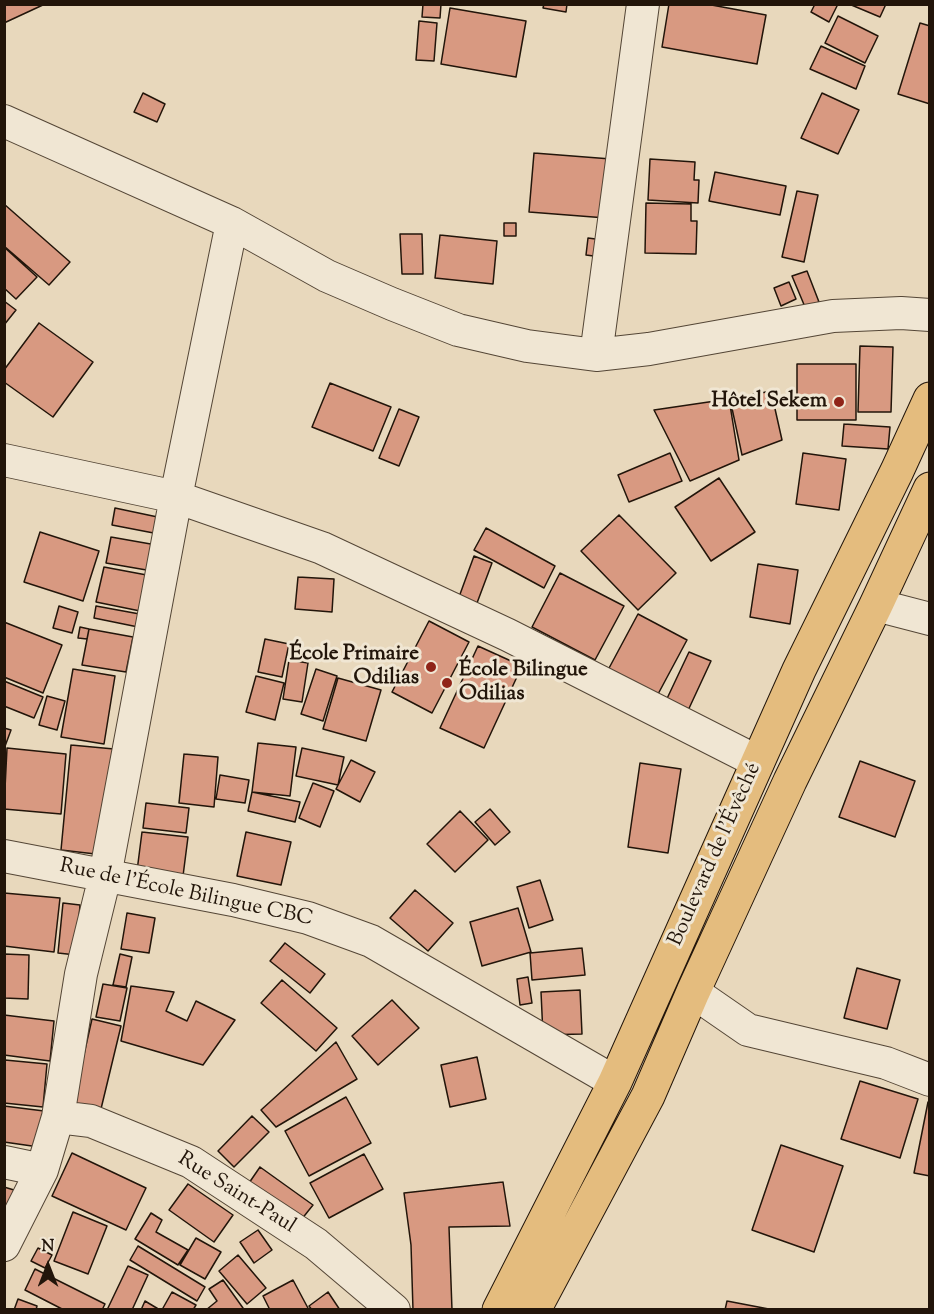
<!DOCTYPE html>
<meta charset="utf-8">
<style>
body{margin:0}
#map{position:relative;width:934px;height:1314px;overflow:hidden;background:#e8d8bc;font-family:"Sorts Mill Goudy",serif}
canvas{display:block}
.frame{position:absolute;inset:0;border:6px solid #22150a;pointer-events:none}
.north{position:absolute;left:18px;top:1236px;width:60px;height:60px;-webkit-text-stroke:4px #f0e6d3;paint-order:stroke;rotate:0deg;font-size:16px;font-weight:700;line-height:24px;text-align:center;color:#22150a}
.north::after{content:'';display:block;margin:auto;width:21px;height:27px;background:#22150a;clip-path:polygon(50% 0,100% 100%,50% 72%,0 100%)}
</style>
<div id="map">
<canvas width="934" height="1314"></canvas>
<div class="frame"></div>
<div class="north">N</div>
</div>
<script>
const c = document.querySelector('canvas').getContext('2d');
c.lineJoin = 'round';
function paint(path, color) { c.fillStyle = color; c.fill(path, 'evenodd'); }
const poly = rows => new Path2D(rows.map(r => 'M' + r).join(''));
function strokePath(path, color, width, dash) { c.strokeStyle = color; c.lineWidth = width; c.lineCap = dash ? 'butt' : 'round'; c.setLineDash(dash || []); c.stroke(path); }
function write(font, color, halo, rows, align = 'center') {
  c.font = font + ' "Sorts Mill Goudy",serif'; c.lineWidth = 6; c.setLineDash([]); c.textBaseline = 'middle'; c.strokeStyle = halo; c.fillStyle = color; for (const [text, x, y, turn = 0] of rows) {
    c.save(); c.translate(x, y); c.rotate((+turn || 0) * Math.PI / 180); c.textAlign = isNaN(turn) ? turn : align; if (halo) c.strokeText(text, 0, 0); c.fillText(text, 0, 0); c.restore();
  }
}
const building = poly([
 [4,4,45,4,4,23,4,4],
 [423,4,441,4,440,18,422,17,423,4],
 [544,4,567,4,566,12,543,8,544,4],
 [669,4,706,4,766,15,757,64,662,47,669,4],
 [815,4,838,4,829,22,811,12,815,4],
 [849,4,886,4,880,17,849,4],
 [450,8,526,21,516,77,441,64,450,8],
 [838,16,878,36,865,63,825,43,838,16],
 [419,21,437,23,434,61,416,60,419,21],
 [920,23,930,26,930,104,898,94,920,23],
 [821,46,865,66,856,89,810,69,821,46],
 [143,93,165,104,157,122,134,112,143,93],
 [822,93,859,110,838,154,801,138,822,93],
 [534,153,611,159,606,218,529,212,534,153],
 [650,159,695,162,694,180,699,180,698,203,648,200,650,159],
 [715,172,786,186,780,215,709,201,715,172],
 [797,191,818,195,804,262,782,257,797,191],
 [646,203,691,204,691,221,697,221,696,254,645,253,646,203],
 [4,204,70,262,49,285,4,246,4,204],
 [504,223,516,223,516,236,504,236,504,223],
 [400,234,422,234,423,274,402,274,400,234],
 [440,235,497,241,493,284,435,278,440,235],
 [588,238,603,240,601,257,586,255,588,238],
 [4,247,37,277,16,299,4,288,4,247],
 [807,271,819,302,805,307,792,276,807,271],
 [789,282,796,299,781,306,774,288,789,282],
 [4,301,16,310,4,325,4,301],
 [39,323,93,362,53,417,4,382,4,370,39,323],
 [860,346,893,347,891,412,858,412,860,346],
 [797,364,856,364,856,420,797,420,797,364],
 [330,383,391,407,373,451,312,427,330,383],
 [771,391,782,440,742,455,730,399,771,391],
 [729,399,739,460,690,481,654,410,729,399],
 [399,409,419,417,399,466,379,458,399,409],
 [844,424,890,427,888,449,842,446,844,424],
 [670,453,682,481,629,502,618,475,670,453],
 [803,453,846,459,839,510,796,504,803,453],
 [719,478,755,532,711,561,675,507,719,478],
 [115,508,167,519,164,535,112,525,115,508],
 [619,515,676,573,638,610,581,551,619,515],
 [486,528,555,566,544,588,474,550,486,528],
 [40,532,99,551,83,601,24,582,40,532],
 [111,537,162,546,158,572,106,563,111,537],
 [474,556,492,563,477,603,459,597,474,556],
 [758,564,798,570,790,624,750,617,758,564],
 [104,567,152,576,145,612,96,602,104,567],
 [560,573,624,606,595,660,532,627,560,573],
 [298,577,334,579,332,612,295,609,298,577],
 [59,606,78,612,72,633,53,628,59,606],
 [96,606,145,615,143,628,94,618,96,606],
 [638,614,687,640,657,696,608,670,638,614],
 [429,621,469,642,432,713,392,692,429,621],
 [4,622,62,645,43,693,4,677,4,622],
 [80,627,89,629,87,639,78,638,80,627],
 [89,629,133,637,126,672,82,665,89,629],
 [265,639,289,644,282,677,258,672,265,639],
 [478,646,522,666,484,748,440,728,478,646],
 [689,652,711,661,685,717,663,707,689,652],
 [289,660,308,663,302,702,283,699,289,660],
 [73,669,115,676,104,744,61,737,73,669],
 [316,669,337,676,323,721,301,714,316,669],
 [256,676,284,683,275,720,246,712,256,676],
 [338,678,381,690,366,741,323,729,338,678],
 [4,681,43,697,34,718,4,706,4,681],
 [47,696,65,701,57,730,39,725,47,696],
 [4,728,11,730,4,749,4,728],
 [258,743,296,747,290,796,252,792,258,743],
 [71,745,114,749,104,855,61,850,71,745],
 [7,748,66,754,61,814,4,809,7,748],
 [302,748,344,757,338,785,296,776,302,748],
 [184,754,218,757,214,807,179,803,184,754],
 [351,760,375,772,360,802,336,789,351,760],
 [860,761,915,781,895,837,839,817,860,761],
 [640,763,681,769,668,853,628,847,640,763],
 [220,775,249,780,245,803,216,799,220,775],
 [313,783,334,791,320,827,299,818,313,783],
 [252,792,300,802,295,822,248,811,252,792],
 [146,803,189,808,186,833,143,828,146,803],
 [490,809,510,832,495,845,475,822,490,809],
 [460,811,488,840,455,872,427,844,460,811],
 [142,832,188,837,183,876,137,871,142,832],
 [246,832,291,842,281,885,237,876,246,832],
 [540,880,553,920,529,928,517,887,540,880],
 [415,890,453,923,428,951,390,918,415,890],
 [4,893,60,898,54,952,4,946,4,893],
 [63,903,80,905,76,955,58,953,63,903],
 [518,908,531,952,482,966,470,922,518,908],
 [127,913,155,918,149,953,121,949,127,913],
 [285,943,325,974,310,993,270,961,285,943],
 [582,948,585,975,532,980,530,953,582,948],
 [4,954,29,955,28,999,4,998,4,954],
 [120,954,132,957,126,987,113,985,120,954],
 [857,968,900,980,887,1029,844,1018,857,968],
 [528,977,532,1003,520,1005,517,979,528,977],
 [282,980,337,1028,316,1051,261,1003,282,980],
 [103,984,127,988,120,1021,96,1017,103,984],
 [131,986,174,992,166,1011,187,1021,196,1001,235,1020,203,1065,121,1041,131,986],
 [580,990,582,1034,543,1035,541,992,580,990],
 [392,1000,419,1028,378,1065,352,1036,392,1000],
 [4,1015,54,1021,50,1061,4,1055,4,1015],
 [92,1019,121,1026,100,1113,72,1107,92,1019],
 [336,1042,357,1079,276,1127,261,1110,336,1042],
 [477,1057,486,1099,450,1107,441,1065,477,1057],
 [5,1060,47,1064,43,1107,4,1103,5,1060],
 [860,1081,918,1099,900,1158,841,1139,860,1081],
 [346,1097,371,1143,309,1176,285,1131,346,1097],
 [928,1102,930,1102,930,1176,914,1173,928,1102],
 [4,1106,44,1111,39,1147,4,1142,4,1106],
 [252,1116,269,1132,234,1167,218,1151,252,1116],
 [781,1145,843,1166,814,1252,752,1230,781,1145],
 [72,1153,146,1188,126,1230,52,1196,72,1153],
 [364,1154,383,1189,329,1218,310,1183,364,1154],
 [260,1167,313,1205,301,1220,249,1183,260,1167],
 [503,1182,510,1226,449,1227,452,1310,413,1310,411,1245,404,1193,503,1182],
 [188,1184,233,1215,214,1242,169,1210,188,1184],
 [4,1187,14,1190,5,1221,4,1221,4,1187],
 [73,1212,107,1226,88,1274,54,1261,73,1212],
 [151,1213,162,1220,156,1232,188,1250,178,1265,135,1239,151,1213],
 [258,1230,272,1250,254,1263,240,1242,258,1230],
 [196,1238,221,1252,205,1279,180,1265,196,1238],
 [138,1246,205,1287,197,1301,130,1260,138,1246],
 [38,1248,52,1255,45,1268,31,1261,38,1248],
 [238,1255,266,1288,247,1304,219,1271,238,1255],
 [128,1266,148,1275,132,1310,107,1310,128,1266],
 [35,1269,105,1304,102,1310,64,1310,25,1290,35,1269],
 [223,1280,243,1308,240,1310,206,1310,217,1301,209,1289,223,1280],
 [293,1280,309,1310,270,1310,263,1296,293,1280],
 [172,1292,196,1305,193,1310,166,1310,163,1308,172,1292],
 [328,1292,340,1310,312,1310,309,1306,328,1292],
 [18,1299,37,1306,36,1310,14,1310,18,1299],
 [145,1301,160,1310,141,1310,145,1301],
 [727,1301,774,1310,725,1310,727,1301]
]);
paint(building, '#d89981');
strokePath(building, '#22150a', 1.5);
const minor = poly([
 [4,121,232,223,327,276,392,304,458,330,527,346,596,355,649,349,833,316,901,313,930,315],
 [596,355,643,4],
 [4,460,176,497,322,548,508,635,758,762],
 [876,605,930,619],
 [4,856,233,900,308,918,371,941,615,1082],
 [693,992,748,1030,886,1063,930,1080],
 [58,1117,91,1121,191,1162,316,1244,394,1310],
 [4,1162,42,1170],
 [4,1245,42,1170,58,1117,81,974,105,876,176,497,232,223]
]);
const major = poly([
 [499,1310,615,1082,799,670,897,471,930,399],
 [534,1310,648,1096,693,992,790,781,876,605,930,489]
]);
strokePath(minor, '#544636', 34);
strokePath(major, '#22150a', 35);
strokePath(minor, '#f0e6d3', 32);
strokePath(major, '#e4bc7e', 33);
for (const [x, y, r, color] of [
 [839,402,6,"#8f2418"],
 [431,667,6,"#8f2418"],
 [447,683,6,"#8f2418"]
]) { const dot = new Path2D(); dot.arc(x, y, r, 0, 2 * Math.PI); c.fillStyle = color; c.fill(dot); strokePath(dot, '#f0e6d3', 2); }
write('bold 21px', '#22150a', '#f0e6d3', [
 ["Hôtel Sekem",827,402],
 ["École Primaire",419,655],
 ["Odilias",419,679],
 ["École Bilingue",459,671,"left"],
 ["Odilias",459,695,"left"]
], 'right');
write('21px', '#22150a', '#f0e6d3', [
 ["Boulevard de l'Évêché",716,855,-66],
 ["Rue de l'École Bilingue CBC",186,894,12],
 ["Rue Saint-Paul",236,1194,32]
]);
</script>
